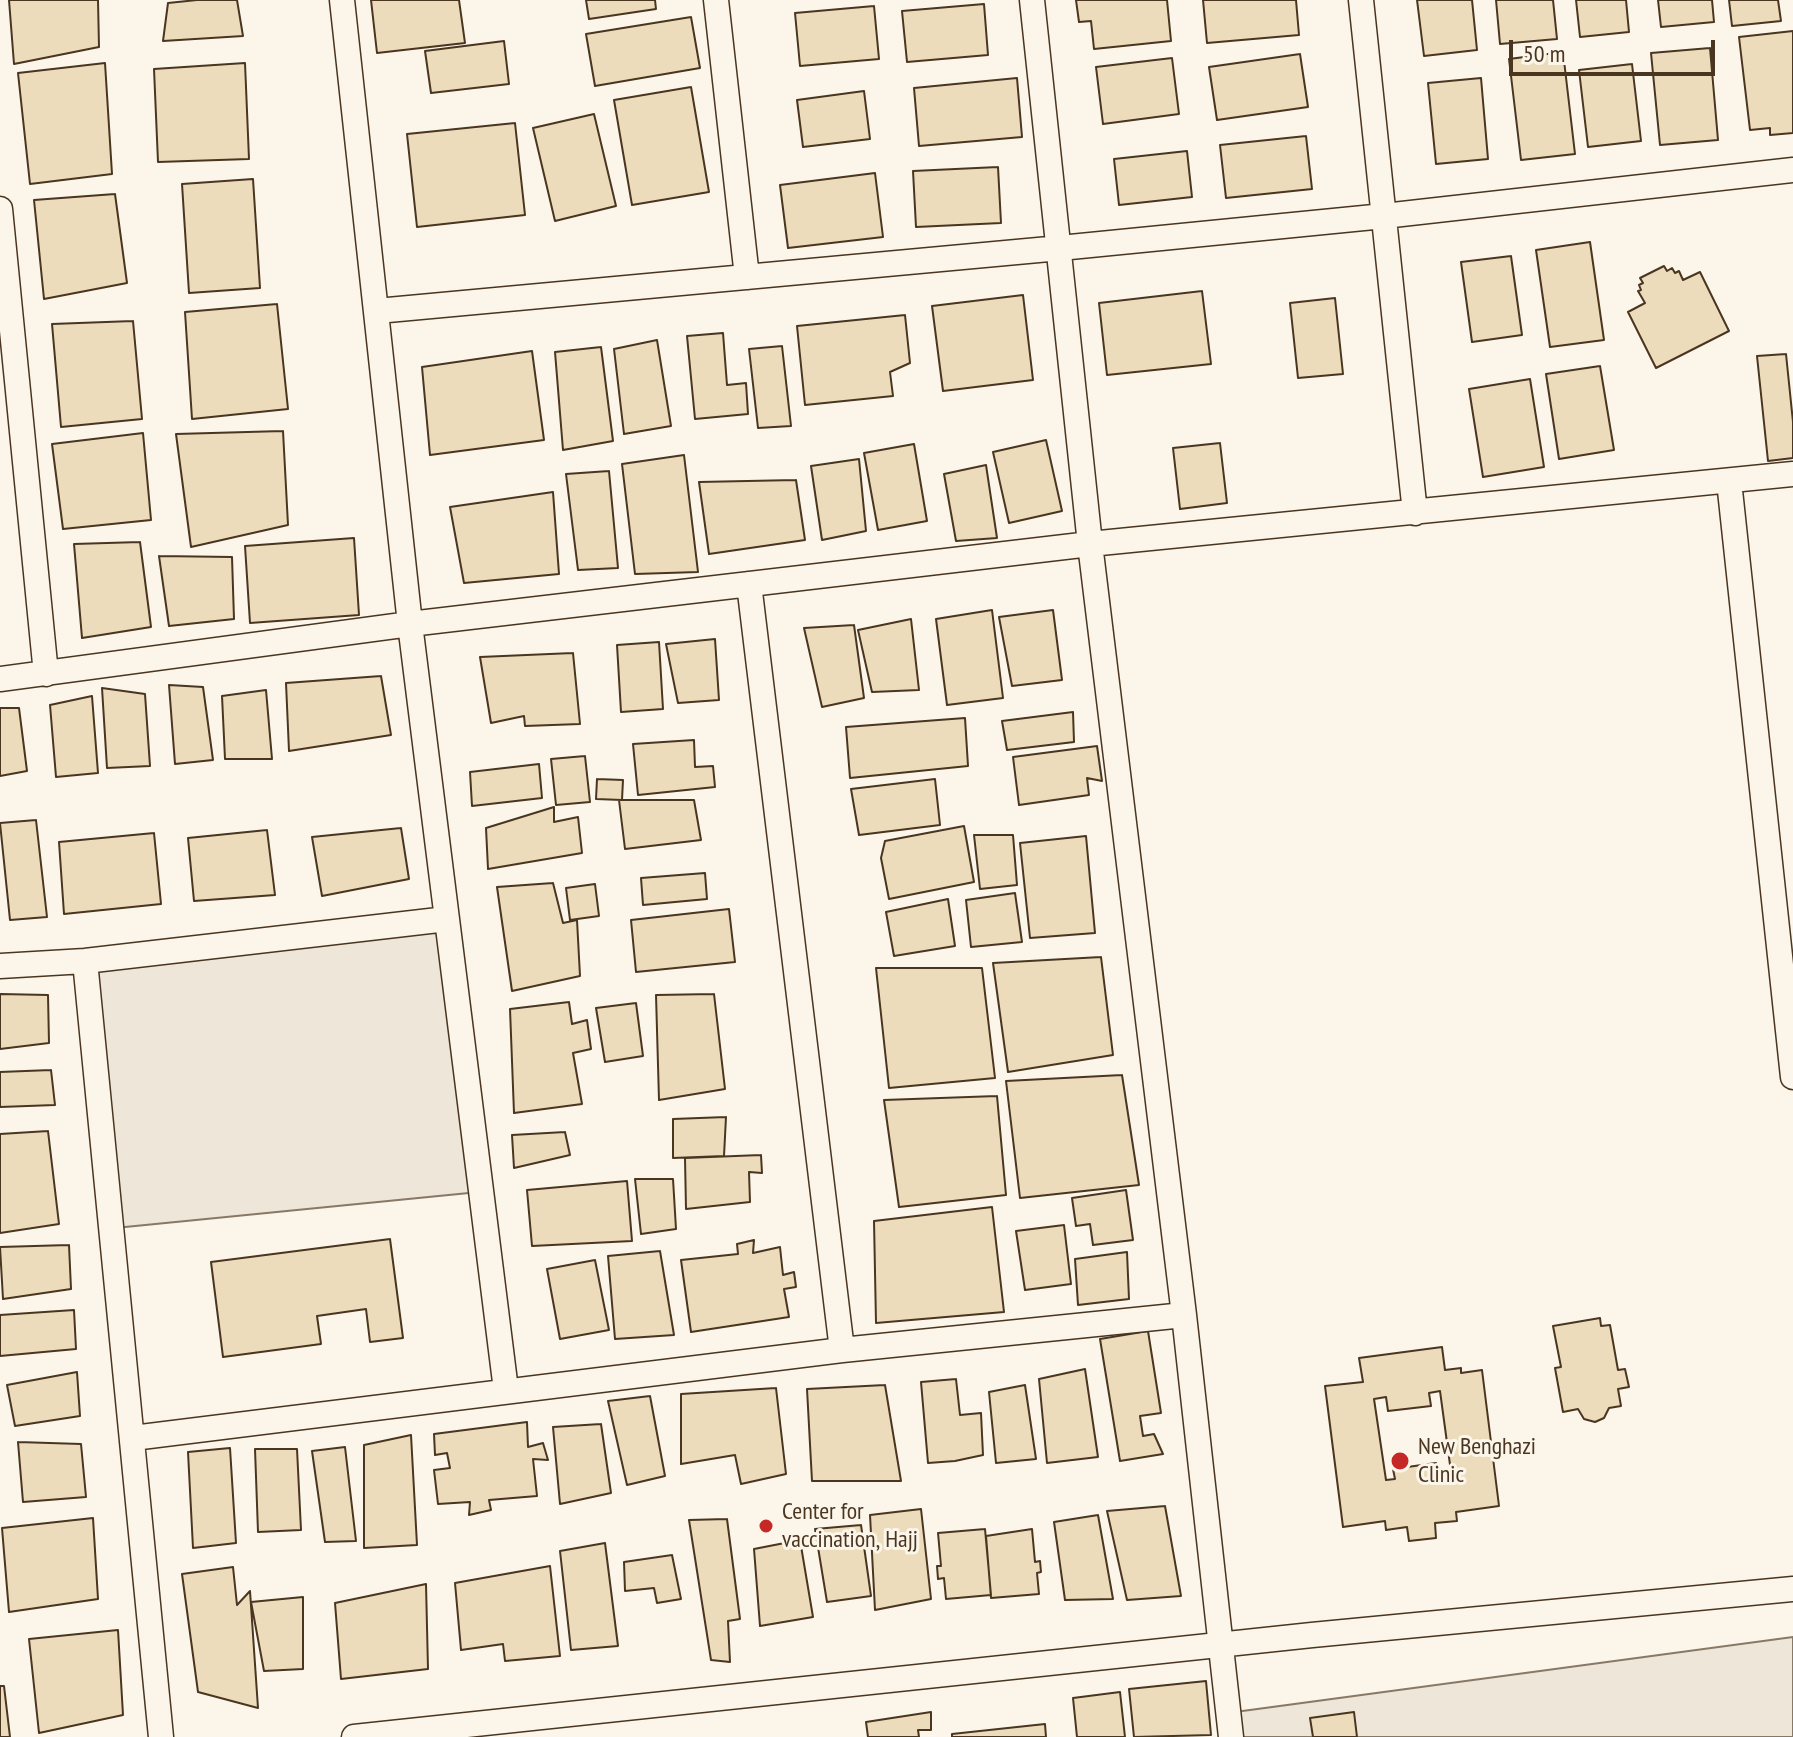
<!DOCTYPE html>
<style>
body{margin:0}
#map{position:relative;width:1793px;height:1737px;overflow:hidden;background:#fbf6e9;font-family:"PT Sans Narrow",sans-serif}
canvas{display:block}
.scale{position:absolute;left:1509px;top:40px;width:206px;height:36px;box-sizing:border-box;border:4px solid #4a3520;border-top:0;padding-left:10px;font-size:24px;line-height:28px;white-space:nowrap;color:#4a3520;-webkit-text-stroke:6px #fbf6e9;paint-order:stroke}
</style>
<div id="map">
<canvas width="1793" height="1737"></canvas>
<div class="scale">50 m</div>
</div>
<script>
const c = document.querySelector('canvas').getContext('2d');
c.lineJoin = 'round';
function paint(path, color) { c.fillStyle = color; c.fill(path, 'evenodd'); }
const poly = rows => new Path2D(rows.map(r => 'M' + r).join(''));
function strokePath(path, color, width, dash) { c.strokeStyle = color; c.lineWidth = width; c.lineCap = dash ? 'butt' : 'round'; c.setLineDash(dash || []); c.stroke(path); }
function write(font, color, halo, rows, align = 'center') {
  c.font = font + ' "PT Sans Narrow",sans-serif'; c.lineWidth = 6; c.setLineDash([]); c.textBaseline = 'middle'; c.strokeStyle = halo; c.fillStyle = color; for (const [text, x, y, turn = 0] of rows) {
    c.save(); c.translate(x, y); c.rotate((+turn || 0) * Math.PI / 180); c.textAlign = isNaN(turn) ? turn : align; if (halo) c.strokeText(text, 0, 0); c.fillText(text, 0, 0); c.restore();
  }
}
const green = poly([
 [446,920,479,1192,115,1228,86,962,446,920],
 [1793,1637,1793,1737,1238,1737,1235,1712,1793,1637]
]);
paint(green, '#ede6d9');
strokePath(green, '#887966', 2);
const building = poly([
 [9,0,98,0,99,47,14,64,9,0],
 [197,0,237,0,243,36,163,41,168,3,197,0],
 [371,0,459,0,465,43,377,53,371,0],
 [586,0,655,0,656,9,589,19,586,0],
 [1076,0,1167,0,1171,41,1094,49,1091,21,1079,22,1076,0],
 [1203,0,1296,0,1299,35,1207,43,1203,0],
 [1417,0,1472,0,1477,50,1424,56,1417,0],
 [1496,0,1553,0,1557,39,1500,44,1496,0],
 [1576,0,1626,0,1629,32,1580,37,1576,0],
 [1658,0,1712,0,1714,22,1661,27,1658,0],
 [1729,0,1778,0,1781,21,1732,26,1729,0],
 [984,4,988,55,907,62,902,11,984,4],
 [874,6,879,59,800,66,795,13,874,6],
 [691,17,700,68,595,86,586,34,691,17],
 [1793,31,1793,133,1770,135,1770,128,1750,130,1739,37,1793,31],
 [504,41,509,84,431,93,425,51,504,41],
 [1710,48,1718,140,1660,145,1651,53,1710,48],
 [1563,52,1575,154,1521,160,1509,59,1563,52],
 [1300,54,1308,107,1217,120,1209,67,1300,54],
 [1172,58,1179,114,1103,124,1096,67,1172,58],
 [105,63,112,174,30,184,18,73,105,63],
 [245,63,249,159,158,162,154,69,245,63],
 [1632,64,1641,141,1588,147,1579,70,1632,64],
 [1017,78,1022,137,919,146,914,88,1017,78],
 [1481,78,1488,159,1436,164,1428,83,1481,78],
 [691,87,709,192,632,205,614,100,691,87],
 [864,91,870,139,803,147,797,100,864,91],
 [594,114,616,206,555,221,533,128,594,114],
 [515,123,525,215,417,227,407,134,515,123],
 [1306,136,1312,189,1226,198,1220,145,1306,136],
 [1187,151,1192,197,1119,205,1114,159,1187,151],
 [998,167,1001,223,916,227,913,171,998,167],
 [875,173,883,237,788,248,780,185,875,173],
 [253,179,260,288,189,293,182,184,253,179],
 [115,194,127,283,44,299,34,200,115,194],
 [1590,242,1604,340,1550,347,1536,250,1590,242],
 [1511,256,1522,335,1472,342,1461,262,1511,256],
 [1664,266,1667,271,1672,268,1675,273,1679,271,1683,280,1700,272,1729,331,1656,368,1628,312,1645,303,1638,291,1641,290,1639,285,1643,283,1640,278,1664,266],
 [1202,291,1211,364,1107,375,1099,303,1202,291],
 [1023,295,1033,380,943,391,932,306,1023,295],
 [1335,298,1343,374,1298,378,1290,303,1335,298],
 [277,304,288,409,192,419,185,312,277,304],
 [905,315,910,363,890,372,893,396,805,405,797,326,905,315],
 [133,321,142,419,61,427,52,324,133,321],
 [723,333,727,385,746,383,748,414,695,419,687,336,723,333],
 [657,340,671,426,624,434,614,349,657,340],
 [782,346,791,426,758,428,749,349,782,346],
 [601,347,613,441,563,450,555,352,601,347],
 [532,351,544,440,430,455,422,367,532,351],
 [1786,354,1793,422,1793,458,1768,461,1757,356,1786,354],
 [1600,366,1614,450,1559,459,1546,374,1600,366],
 [1530,379,1544,467,1483,477,1469,389,1530,379],
 [283,431,288,525,191,547,176,434,283,431],
 [143,433,151,520,63,529,52,444,143,433],
 [1046,440,1062,511,1009,523,993,452,1046,440],
 [1220,443,1227,503,1180,509,1173,448,1220,443],
 [914,444,927,521,878,530,864,453,914,444],
 [684,455,698,572,635,574,622,464,684,455],
 [859,459,866,531,822,540,811,466,859,459],
 [986,465,997,538,956,541,944,474,986,465],
 [609,471,618,568,578,570,566,474,609,471],
 [796,480,805,540,709,554,699,482,796,480],
 [553,492,559,574,464,583,450,507,553,492],
 [354,538,359,615,250,623,245,546,354,538],
 [140,542,151,627,82,638,74,544,140,542],
 [159,556,232,557,234,619,169,626,159,556],
 [992,610,1003,698,947,705,936,619,992,610],
 [1053,610,1062,680,1012,686,999,617,1053,610],
 [911,619,919,690,872,692,858,630,911,619],
 [854,625,864,698,822,707,804,628,854,625],
 [715,639,719,700,678,703,666,644,715,639],
 [659,642,663,709,621,712,617,645,659,642],
 [573,653,580,724,525,726,524,716,491,723,480,657,573,653],
 [381,676,391,735,289,751,286,683,381,676],
 [169,685,203,687,213,760,175,764,169,685],
 [102,688,145,694,150,766,107,768,102,688],
 [266,690,272,759,225,759,222,696,266,690],
 [92,696,98,773,56,777,50,705,92,696],
 [0,708,19,708,27,771,0,776,0,708],
 [1073,712,1074,742,1007,750,1002,721,1073,712],
 [965,718,968,766,850,778,846,727,965,718],
 [694,740,695,767,713,766,715,787,638,795,633,744,694,740],
 [1097,746,1102,781,1087,778,1089,795,1019,805,1013,757,1097,746],
 [585,756,590,802,556,805,551,759,585,756],
 [539,764,542,798,472,806,470,772,539,764],
 [597,779,623,780,622,800,596,799,597,779],
 [935,779,940,825,859,835,851,789,935,779],
 [619,800,694,800,701,840,625,849,619,800],
 [554,807,554,822,578,817,582,853,488,869,486,828,554,807],
 [36,820,47,917,10,920,0,823,36,820],
 [964,826,974,882,889,899,881,858,885,841,964,826],
 [401,828,409,879,322,896,312,837,401,828],
 [267,830,275,895,194,901,188,838,267,830],
 [154,833,161,904,64,914,59,842,154,833],
 [974,835,1013,835,1017,885,980,889,974,835],
 [1086,836,1095,933,1030,938,1020,843,1086,836],
 [705,873,707,899,643,905,641,878,705,873],
 [553,883,563,923,577,920,580,976,512,991,497,887,553,883],
 [595,884,599,916,570,920,566,888,595,884],
 [1015,893,1022,942,971,947,966,900,1015,893],
 [948,899,955,946,894,956,886,912,948,899],
 [729,909,735,962,636,972,631,920,729,909],
 [1101,957,1113,1055,1008,1072,993,963,1101,957],
 [876,968,982,968,995,1078,889,1088,876,968],
 [0,994,48,995,49,1043,0,1049,0,994],
 [714,994,725,1089,659,1100,656,995,714,994],
 [569,1002,572,1024,587,1020,591,1049,573,1053,582,1104,514,1113,510,1009,569,1002],
 [636,1003,643,1056,605,1062,596,1008,636,1003],
 [51,1070,55,1105,0,1107,0,1072,51,1070],
 [1122,1075,1139,1185,1020,1198,1006,1081,1122,1075],
 [997,1096,1006,1195,899,1207,884,1100,997,1096],
 [726,1117,724,1156,673,1158,673,1119,726,1117],
 [48,1131,59,1224,0,1233,0,1134,48,1131],
 [565,1132,570,1155,514,1168,512,1135,565,1132],
 [761,1155,762,1173,749,1172,750,1202,686,1209,685,1158,761,1155],
 [635,1179,673,1179,676,1229,641,1234,635,1179],
 [627,1181,632,1241,532,1246,527,1190,627,1181],
 [1126,1190,1133,1240,1093,1245,1090,1224,1076,1226,1072,1198,1126,1190],
 [992,1207,1004,1312,876,1323,874,1221,992,1207],
 [1064,1225,1071,1284,1025,1290,1016,1231,1064,1225],
 [390,1239,403,1338,370,1342,366,1309,317,1316,321,1344,223,1357,211,1262,390,1239],
 [754,1240,753,1253,780,1247,783,1275,794,1272,796,1287,784,1289,789,1317,691,1332,681,1260,738,1254,737,1244,754,1240],
 [69,1245,71,1289,3,1299,0,1247,69,1245],
 [660,1251,674,1335,615,1339,608,1256,660,1251],
 [1127,1252,1129,1299,1078,1305,1075,1259,1127,1252],
 [595,1260,609,1330,560,1339,547,1269,595,1260],
 [74,1310,76,1349,0,1356,0,1315,74,1310],
 [1600,1318,1601,1326,1610,1325,1618,1370,1625,1369,1629,1387,1618,1389,1621,1406,1609,1408,1604,1418,1595,1422,1584,1419,1578,1409,1563,1412,1555,1368,1561,1367,1553,1326,1600,1318],
 [1148,1331,1161,1413,1140,1416,1143,1436,1154,1434,1163,1454,1120,1461,1100,1339,1148,1331],
 [1442,1347,1445,1370,1461,1368,1461,1373,1482,1370,1499,1506,1456,1512,1457,1521,1435,1523,1436,1538,1409,1541,1407,1527,1386,1530,1385,1521,1343,1527,1325,1386,1363,1382,1359,1358,1442,1347],
 [1440,1391,1451,1472,1438,1474,1436,1463,1393,1469,1395,1479,1386,1480,1374,1399,1386,1397,1388,1411,1431,1406,1429,1393,1440,1391],
 [1085,1369,1098,1457,1047,1463,1039,1379,1085,1369],
 [77,1372,80,1416,15,1426,7,1385,77,1372],
 [956,1379,960,1415,981,1413,983,1455,955,1461,928,1463,921,1382,956,1379],
 [885,1385,901,1481,812,1481,807,1389,885,1385],
 [1025,1385,1036,1459,996,1463,989,1392,1025,1385],
 [776,1388,786,1474,741,1484,735,1455,681,1464,681,1394,776,1388],
 [650,1396,665,1476,627,1485,608,1401,650,1396],
 [527,1422,528,1447,543,1443,548,1460,533,1459,537,1496,489,1500,491,1510,469,1515,470,1502,438,1504,434,1470,450,1468,447,1453,435,1455,434,1434,527,1422],
 [601,1424,611,1493,560,1504,553,1427,601,1424],
 [411,1435,417,1545,364,1548,364,1445,411,1435],
 [18,1442,81,1444,86,1497,23,1502,18,1442],
 [345,1447,356,1541,325,1542,312,1451,345,1447],
 [230,1448,236,1543,193,1548,188,1452,230,1448],
 [255,1449,297,1449,301,1530,258,1532,255,1449],
 [1165,1506,1181,1596,1127,1600,1107,1511,1165,1506],
 [921,1509,931,1599,875,1610,870,1515,921,1509],
 [1098,1515,1113,1599,1065,1600,1054,1522,1098,1515],
 [93,1518,98,1599,9,1612,2,1528,93,1518],
 [727,1519,740,1619,728,1621,730,1662,711,1660,689,1520,727,1519],
 [861,1525,871,1596,827,1602,815,1529,861,1525],
 [985,1529,991,1595,946,1599,944,1578,938,1579,937,1566,941,1566,938,1533,985,1529],
 [1032,1529,1035,1562,1040,1561,1041,1572,1037,1573,1039,1594,991,1598,986,1536,1032,1529],
 [800,1540,813,1617,760,1626,754,1549,800,1540],
 [605,1543,618,1646,571,1650,560,1551,605,1543],
 [672,1555,681,1599,657,1603,654,1588,625,1591,624,1562,672,1555],
 [550,1566,560,1656,505,1661,503,1644,461,1650,455,1583,550,1566],
 [233,1567,237,1605,250,1591,258,1708,198,1692,182,1574,233,1567],
 [426,1584,428,1669,341,1679,335,1603,426,1584],
 [303,1597,303,1669,264,1671,251,1602,303,1597],
 [118,1630,123,1715,39,1733,29,1639,118,1630],
 [1206,1681,1211,1735,1134,1737,1129,1689,1206,1681],
 [0,1686,4,1686,10,1737,0,1737,0,1686],
 [1120,1692,1125,1737,1077,1737,1073,1698,1120,1692],
 [931,1712,931,1730,918,1730,919,1737,868,1737,866,1722,931,1712],
 [1354,1712,1357,1737,1313,1737,1310,1718,1354,1712],
 [1045,1724,1046,1737,952,1737,952,1734,1045,1724]
]);
paint(building, '#ecdcbc');
strokePath(building, '#4a3520', 2);
const minor = poly([
 [342,0,410,624,506,1390],
 [716,0,747,277],
 [1361,0,1415,513],
 [0,209,46,674],
 [377,311,1060,248,1384,216,1793,170],
 [1729,481,1793,1077],
 [749,584,842,1350],
 [0,679,410,624,1090,544,1793,474],
 [85,961,161,1737],
 [0,966,85,961,447,919],
 [1184,1315,1231,1737],
 [133,1438,842,1350,1184,1315,1090,544,1032,0],
 [354,1737,1312,1635,1793,1589]
]);
strokePath(minor, '#4a3520', 27);
strokePath(minor, '#fbf6e9', 24);
for (const [x, y, r, color] of [
 [1400,1461,10,"#c62828"],
 [766,1526,8,"#c62828"]
]) { const dot = new Path2D(); dot.arc(x, y, r, 0, 2 * Math.PI); c.fillStyle = color; c.fill(dot); strokePath(dot, '#fbf6e9', 3); }
write('24px', '#4a3520', '#fbf6e9', [
 ["New Benghazi",1418,1447],
 ["Clinic",1418,1475],
 ["Center for",782,1512],
 ["vaccination, Hajj",782,1540]
], 'left');
</script>
